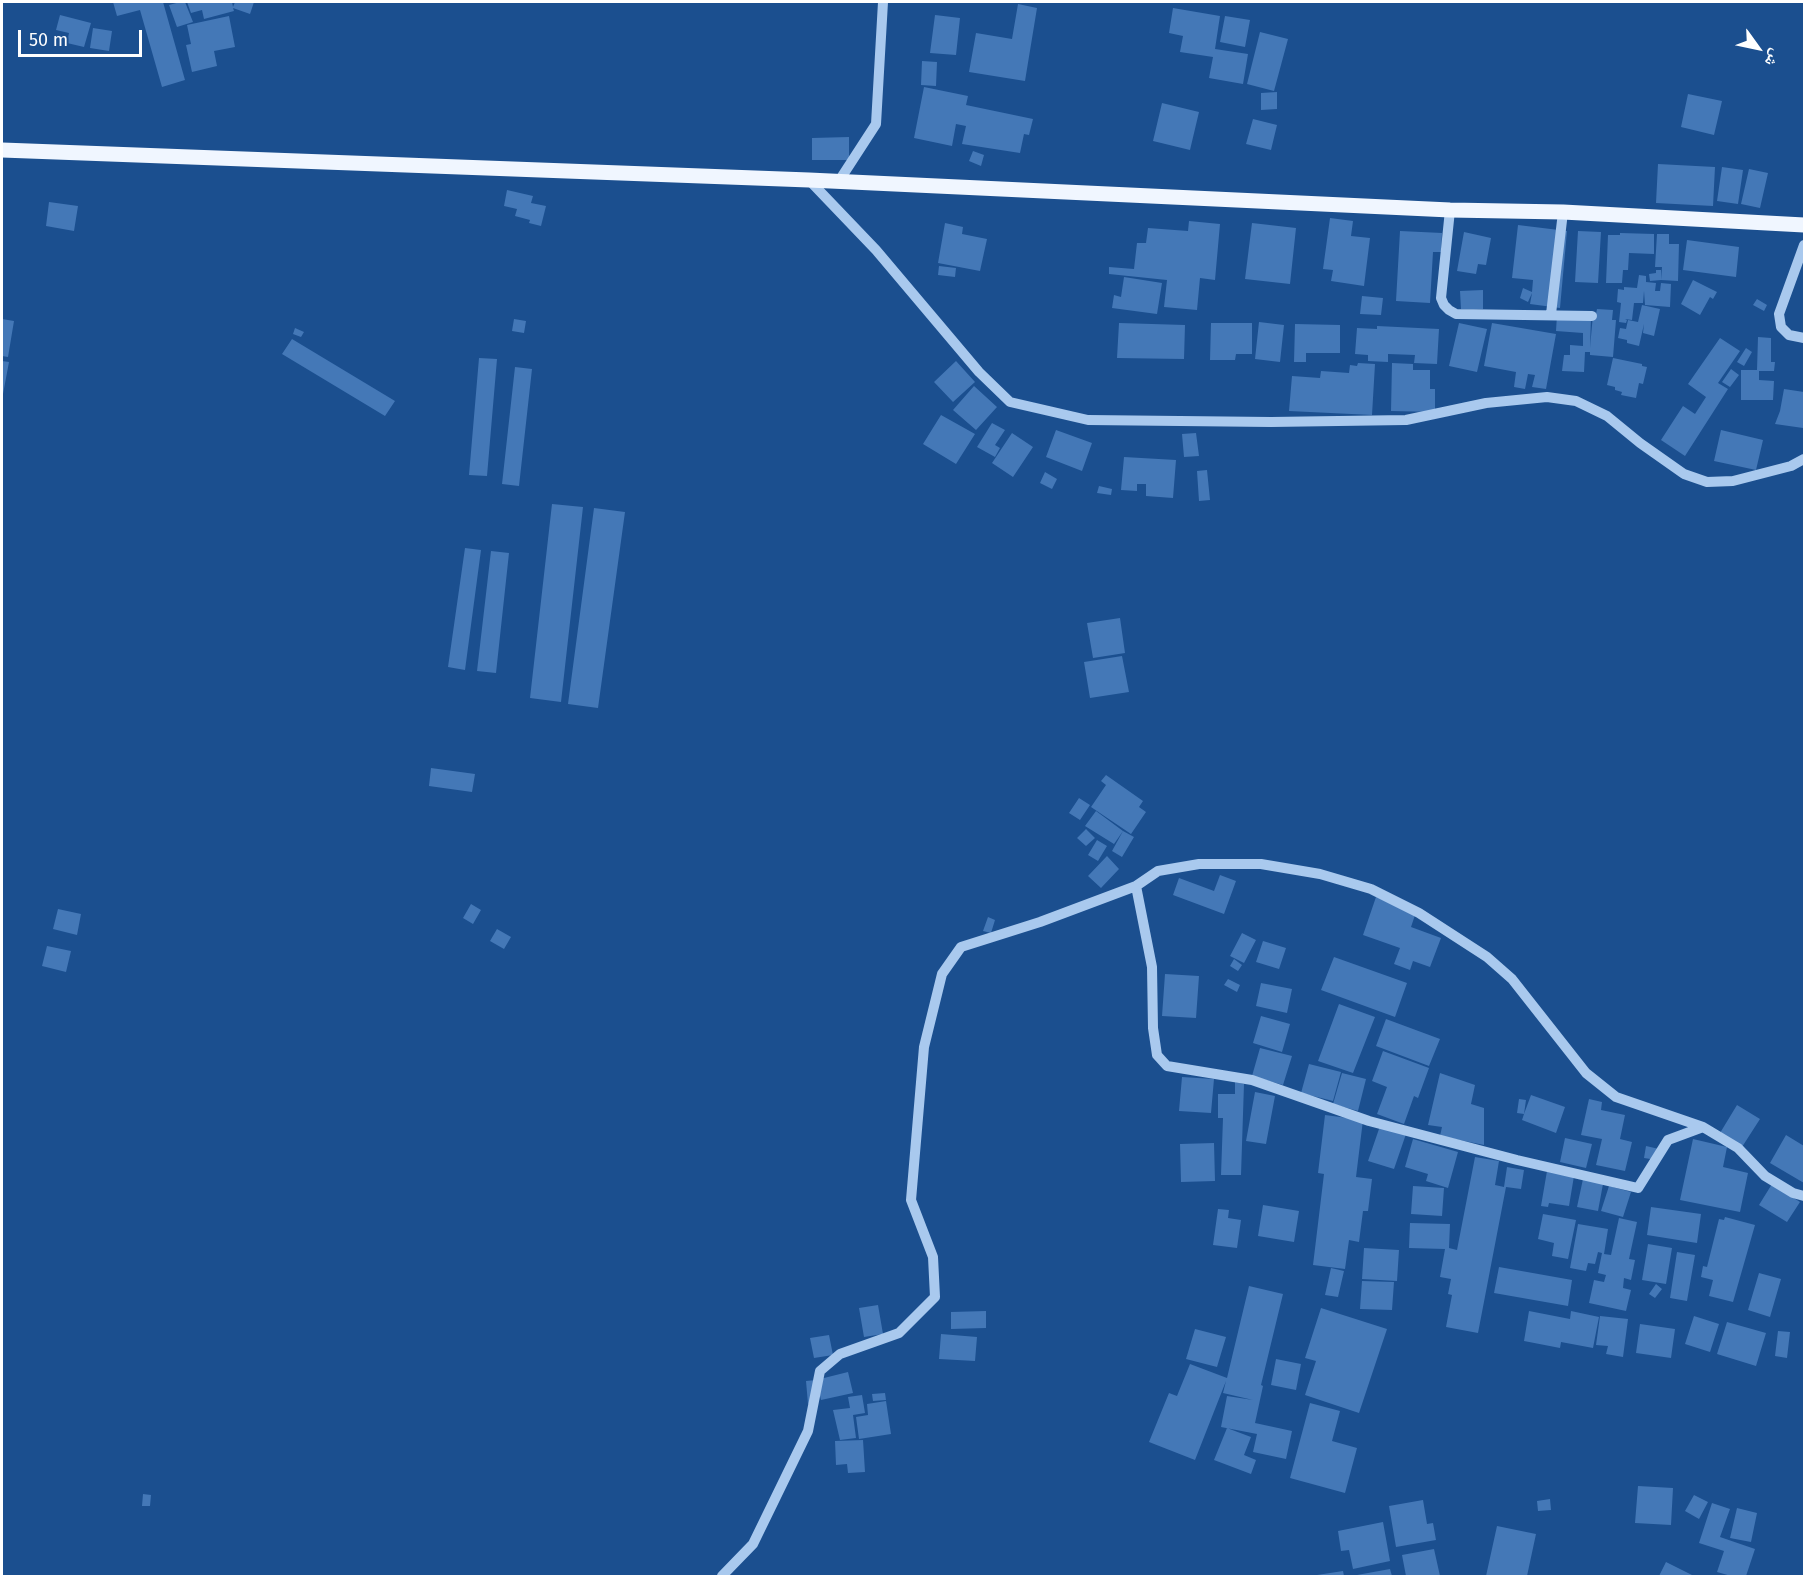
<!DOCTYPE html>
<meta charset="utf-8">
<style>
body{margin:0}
#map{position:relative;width:1806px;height:1578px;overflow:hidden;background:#1b4f8f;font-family:"Fira Sans","Noto Naskh Arabic",sans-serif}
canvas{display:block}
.frame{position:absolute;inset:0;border:3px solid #fff;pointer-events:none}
.north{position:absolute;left:1728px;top:18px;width:60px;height:60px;-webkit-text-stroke:4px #1b4f8f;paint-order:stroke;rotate:123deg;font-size:16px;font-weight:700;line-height:24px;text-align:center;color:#fff}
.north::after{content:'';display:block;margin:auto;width:21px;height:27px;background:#fff;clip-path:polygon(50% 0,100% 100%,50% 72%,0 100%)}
.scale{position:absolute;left:18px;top:30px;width:124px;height:27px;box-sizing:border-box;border:3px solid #fff;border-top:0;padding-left:8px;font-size:18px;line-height:21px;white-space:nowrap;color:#fff;-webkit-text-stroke:4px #1b4f8f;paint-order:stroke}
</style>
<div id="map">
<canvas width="1806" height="1578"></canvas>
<div class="frame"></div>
<div class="north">ش</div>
<div class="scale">50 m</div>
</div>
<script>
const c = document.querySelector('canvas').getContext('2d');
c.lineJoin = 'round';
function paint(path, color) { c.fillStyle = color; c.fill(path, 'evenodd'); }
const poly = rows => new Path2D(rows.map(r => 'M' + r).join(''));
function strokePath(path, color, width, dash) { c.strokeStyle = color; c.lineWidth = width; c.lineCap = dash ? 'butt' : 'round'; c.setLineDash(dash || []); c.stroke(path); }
paint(poly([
 [113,2,163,2,185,80,162,87,140,10,117,16],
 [180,2,185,2,193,22,177,27,169,5],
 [187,2,232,2,233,7,235,2,254,2,250,14,233,8,234,11,204,19,202,10,191,13],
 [1018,4,1037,8,1025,81,969,72,976,33,1012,39],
 [1173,8,1220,16,1215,49,1248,54,1243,84,1209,78,1213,57,1180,52,1183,36,1169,33],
 [60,15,91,23,84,47,67,43,69,33,56,30],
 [935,15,960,18,956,55,930,53],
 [229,16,235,47,214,51,217,66,192,72,186,45,191,44,187,25],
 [1225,16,1250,20,1245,47,1220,42],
 [93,28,112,31,109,51,90,48],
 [1260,32,1288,39,1274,91,1247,84],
 [922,61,937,62,936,86,921,85],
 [924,87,968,96,966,105,1033,119,1029,135,1024,134,1020,153,962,144,966,126,956,124,952,146,914,138],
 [1277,92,1277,109,1261,110,1261,93],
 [1688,94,1722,101,1714,135,1681,127],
 [1162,103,1199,112,1190,150,1153,141],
 [1253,119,1277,125,1271,150,1246,144],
 [849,137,849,160,812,160,812,138],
 [973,151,984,155,981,166,969,161],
 [1658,164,1715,167,1713,206,1656,203],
 [1722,167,1743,170,1738,204,1717,201],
 [1749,169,1768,173,1760,208,1741,204],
 [507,190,533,196,531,203,546,206,541,226,529,223,530,220,515,216,517,209,504,206],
 [49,202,78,206,74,231,46,226],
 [1330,218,1353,221,1351,236,1370,238,1364,286,1331,281,1333,270,1323,269],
 [1189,221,1220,224,1215,280,1200,278,1197,310,1164,307,1167,280,1109,274,1109,267,1134,269,1137,243,1146,243,1148,228,1188,231],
 [945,223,963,227,962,234,987,239,980,271,938,263],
 [1252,223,1296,228,1290,284,1245,279],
 [1518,225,1567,231,1560,308,1530,304,1532,293,1528,302,1520,298,1523,288,1532,292,1533,280,1512,278],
 [1400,231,1442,233,1441,252,1433,252,1430,303,1396,301],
 [1578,231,1601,232,1598,283,1575,282],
 [1464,232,1491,238,1486,265,1478,264,1476,274,1457,271],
 [1620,233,1654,234,1654,254,1629,253,1628,270,1623,270,1622,283,1606,283,1608,235,1620,235],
 [1657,234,1669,234,1669,244,1679,244,1678,281,1661,280,1662,267,1655,267],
 [1687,240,1739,247,1736,277,1683,270],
 [939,266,956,268,955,277,938,275],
 [1656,270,1661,270,1661,280,1650,281,1649,274,1656,273],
 [1639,275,1646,276,1646,282,1656,283,1655,291,1660,291,1661,283,1671,284,1670,307,1645,305,1644,291,1643,303,1634,303,1632,320,1625,319,1627,320,1626,323,1619,322,1621,303,1617,302,1618,289,1624,290,1624,287,1637,288],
 [1124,277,1162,283,1157,314,1112,308,1114,295,1121,297],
 [1693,280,1717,292,1713,299,1710,297,1700,315,1681,304],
 [1483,290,1483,309,1461,309,1460,291],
 [1362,296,1383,298,1381,315,1360,314],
 [1757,299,1767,305,1764,311,1753,305],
 [1642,305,1660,309,1654,336,1643,333,1644,324,1639,346,1627,343,1627,340,1618,338,1620,328,1626,329,1628,320,1638,322],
 [1597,309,1613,310,1612,320,1616,320,1613,357,1590,355,1590,352,1585,352,1584,372,1562,371,1564,355,1570,355,1570,345,1583,346,1583,333,1556,331,1557,315,1591,317,1590,348,1593,314,1596,314],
 [2,319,14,321,8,357,2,356],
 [514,319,526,321,524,333,512,331],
 [1259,322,1284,325,1280,362,1255,359],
 [1119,323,1185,325,1184,359,1117,358],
 [1211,323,1252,323,1252,354,1236,354,1235,360,1210,360],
 [1459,323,1487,329,1477,372,1449,366],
 [1492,323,1556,334,1546,389,1532,387,1535,375,1528,374,1525,389,1514,387,1516,372,1484,366],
 [1295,324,1340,325,1340,353,1306,353,1306,362,1294,362],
 [1377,326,1439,329,1437,364,1414,363,1415,355,1388,354,1388,362,1368,361,1368,355,1355,354,1357,328,1377,329],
 [295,328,304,332,301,337,293,334],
 [1758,337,1771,338,1771,362,1775,362,1774,371,1759,371,1759,380,1774,381,1773,400,1741,400,1741,370,1757,370],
 [1720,338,1740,351,1718,383,1728,389,1685,456,1661,440,1683,406,1695,414,1706,397,1688,384],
 [292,339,395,401,385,416,282,354],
 [1746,348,1752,352,1744,366,1737,362],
 [479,358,497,359,487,476,469,475],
 [1613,358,1642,364,1642,366,1647,367,1643,384,1639,383,1636,398,1621,395,1622,392,1615,390,1615,387,1607,385],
 [2,361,9,362,3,394,2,394],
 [956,361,975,382,953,402,934,382],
 [1358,363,1375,364,1372,415,1289,411,1292,376,1320,378,1321,371,1349,373,1350,365,1357,366],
 [1392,363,1413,364,1413,370,1430,370,1430,389,1435,389,1435,412,1391,411],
 [515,367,532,369,519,486,502,484],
 [1731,369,1739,375,1730,387,1722,382],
 [974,386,997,407,976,430,953,410],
 [1784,389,1804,392,1804,424,1803,428,1775,424,1780,411],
 [941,415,975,434,956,464,923,444],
 [992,423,1005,430,995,445,1000,448,995,457,977,447],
 [1056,430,1092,443,1082,471,1046,457],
 [1721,430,1763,440,1756,470,1714,461],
 [1012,433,1033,447,1013,477,992,463],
 [1196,433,1199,456,1184,457,1182,434],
 [1124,457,1176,460,1173,498,1146,496,1146,484,1137,484,1137,491,1121,490],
 [1207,470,1210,500,1199,501,1197,471],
 [1045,472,1057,479,1052,489,1040,483],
 [1099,486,1112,489,1111,495,1097,493],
 [552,504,583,507,561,702,530,698],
 [594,508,625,512,598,708,568,704],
 [465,548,481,550,465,670,448,667],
 [491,551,509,553,496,673,477,671],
 [1120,618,1125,653,1093,658,1087,623],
 [1122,656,1129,692,1090,698,1084,662],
 [431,768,475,774,472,792,429,786],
 [1106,775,1143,801,1139,807,1146,812,1131,834,1091,807,1106,785,1101,781],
 [1079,798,1090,805,1080,820,1069,813],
 [1096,811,1123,831,1114,844,1085,826],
 [1086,829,1095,838,1086,846,1077,838],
 [1123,831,1134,837,1122,857,1112,851],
 [1097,840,1107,846,1098,861,1088,855],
 [1107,856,1119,869,1101,888,1088,876],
 [1220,875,1236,881,1224,914,1173,895,1179,878,1214,891],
 [1376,897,1416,912,1411,927,1441,938,1430,967,1413,961,1410,970,1394,964,1400,948,1363,935],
 [471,904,481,910,473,924,463,918],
 [58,909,81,914,77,935,53,929],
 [988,917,995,920,991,933,983,931],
 [497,929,511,937,504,949,490,941],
 [1242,933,1256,940,1244,963,1230,956],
 [1263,941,1286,948,1279,969,1256,962],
 [47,946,71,951,66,972,42,966],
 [1334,957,1407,983,1395,1017,1321,990],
 [1234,959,1242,965,1238,971,1230,966],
 [1165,974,1199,976,1196,1018,1162,1016],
 [1228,979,1240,985,1237,992,1224,985],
 [1261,983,1292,989,1287,1013,1256,1006],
 [1339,1004,1375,1017,1353,1073,1318,1061],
 [1261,1016,1290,1024,1282,1052,1253,1043],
 [1386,1019,1440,1039,1429,1066,1376,1046],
 [1260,1048,1292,1056,1283,1085,1252,1076],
 [1383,1051,1429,1068,1418,1098,1414,1096,1404,1124,1377,1114,1387,1087,1372,1081],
 [1309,1064,1341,1072,1333,1101,1301,1093],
 [1342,1073,1366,1079,1358,1111,1333,1104],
 [1440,1073,1475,1085,1471,1104,1484,1108,1484,1145,1440,1136,1442,1127,1428,1125],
 [1182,1077,1214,1079,1211,1113,1179,1111],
 [1235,1082,1244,1084,1241,1175,1221,1175,1223,1118,1218,1118,1218,1094,1235,1094],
 [1255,1092,1275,1096,1266,1144,1246,1141],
 [1531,1095,1565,1107,1556,1133,1522,1120,1524,1114,1517,1113,1519,1099,1526,1100,1524,1114],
 [1589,1099,1602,1102,1601,1110,1625,1115,1620,1139,1632,1142,1625,1171,1596,1165,1602,1139,1581,1135],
 [1737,1105,1760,1119,1742,1147,1720,1133],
 [1325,1115,1363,1120,1356,1177,1372,1179,1368,1211,1363,1211,1359,1242,1349,1240,1345,1269,1313,1265,1324,1174,1318,1173],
 [1380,1126,1406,1134,1394,1169,1368,1161],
 [1786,1135,1804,1146,1804,1183,1770,1163],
 [1565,1138,1592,1144,1586,1168,1560,1162],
 [1413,1139,1458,1152,1448,1188,1426,1181,1428,1174,1405,1167],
 [1693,1139,1727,1147,1723,1167,1748,1173,1740,1212,1680,1200],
 [1214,1143,1215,1181,1181,1182,1180,1144],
 [1646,1146,1659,1149,1657,1160,1644,1158],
 [1475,1157,1499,1161,1495,1185,1504,1187,1507,1167,1524,1170,1521,1189,1506,1187,1478,1333,1446,1327,1452,1295,1448,1294,1451,1279,1440,1277,1445,1249,1409,1248,1410,1223,1450,1224,1449,1248,1457,1250],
 [1547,1171,1574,1176,1569,1206,1549,1203,1548,1207,1541,1206],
 [1583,1179,1603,1184,1598,1211,1577,1207],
 [1772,1184,1800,1202,1787,1222,1759,1205],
 [1413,1186,1444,1188,1442,1216,1411,1214],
 [1609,1186,1631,1192,1623,1217,1601,1211],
 [1263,1205,1299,1211,1294,1242,1258,1236],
 [1651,1207,1701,1214,1697,1243,1647,1235],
 [1218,1209,1229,1210,1228,1218,1241,1220,1237,1248,1213,1245],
 [1543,1214,1576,1220,1568,1259,1552,1256,1554,1243,1538,1239],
 [1725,1217,1755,1225,1733,1302,1709,1296,1713,1280,1701,1277,1703,1266,1707,1267,1719,1219,1724,1220],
 [1619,1218,1637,1222,1629,1259,1635,1260,1631,1280,1624,1278,1623,1288,1631,1290,1626,1311,1589,1303,1594,1280,1604,1282,1606,1275,1598,1273,1602,1253,1598,1252,1595,1264,1588,1263,1586,1271,1570,1268,1578,1224,1608,1229,1604,1254,1611,1255],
 [1648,1244,1672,1248,1666,1284,1642,1280],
 [1364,1248,1399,1250,1397,1281,1362,1279],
 [1677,1252,1695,1255,1687,1301,1670,1298],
 [1499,1267,1572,1280,1568,1306,1494,1293],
 [1331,1268,1344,1271,1338,1297,1325,1295],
 [1759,1273,1781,1279,1770,1317,1748,1310],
 [1362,1281,1394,1282,1392,1310,1360,1309],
 [1656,1284,1662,1289,1655,1298,1649,1294],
 [1249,1286,1283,1294,1261,1385,1263,1386,1255,1423,1292,1431,1286,1459,1253,1452,1257,1434,1221,1427,1227,1396,1253,1400,1223,1393,1226,1381,1195,1460,1149,1442,1169,1393,1177,1396,1190,1364,1227,1378],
 [878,1305,883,1334,864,1337,859,1308],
 [1321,1308,1387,1329,1359,1413,1305,1395,1316,1361,1305,1358],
 [986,1311,986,1328,951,1329,951,1312],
 [1529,1311,1570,1319,1571,1311,1599,1317,1593,1348,1561,1342,1560,1348,1524,1341],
 [1600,1316,1628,1319,1623,1357,1606,1354,1608,1346,1596,1345],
 [1694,1316,1719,1324,1710,1352,1685,1344],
 [1727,1322,1766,1333,1756,1366,1717,1354],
 [1640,1324,1675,1329,1671,1358,1636,1353],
 [1195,1329,1226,1337,1217,1367,1186,1359],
 [1778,1331,1790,1332,1787,1358,1775,1356],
 [941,1334,977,1337,975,1361,939,1359],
 [829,1335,833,1355,814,1358,810,1338],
 [1276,1359,1301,1364,1296,1390,1271,1385],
 [848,1372,853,1393,821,1400,816,1380],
 [816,1380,818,1403,808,1404,806,1381],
 [885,1393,886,1400,873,1401,872,1394],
 [862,1395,865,1413,853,1415,856,1438,840,1440,833,1410,850,1408,848,1397],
 [886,1401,891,1434,859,1439,856,1417,868,1415,867,1404],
 [1310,1403,1340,1411,1332,1441,1357,1448,1345,1493,1290,1478],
 [1227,1428,1251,1437,1244,1455,1256,1460,1251,1474,1214,1460],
 [863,1440,865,1472,848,1473,847,1464,836,1465,835,1441],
 [1638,1486,1673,1488,1671,1525,1635,1523],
 [143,1494,151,1495,150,1506,142,1506],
 [1694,1495,1708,1502,1699,1519,1685,1511],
 [1550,1499,1551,1510,1538,1511,1537,1501],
 [1423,1500,1427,1524,1433,1523,1436,1540,1396,1547,1389,1506],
 [1712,1503,1730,1509,1720,1537,1755,1549,1746,1576,1731,1576,1717,1572,1724,1551,1699,1543],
 [1737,1508,1757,1513,1751,1542,1730,1538],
 [1383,1522,1390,1561,1353,1569,1349,1550,1341,1551,1338,1531],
 [1497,1526,1536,1534,1527,1576,1486,1576],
 [1434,1549,1440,1576,1406,1576,1402,1555],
 [1666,1562,1694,1576,1659,1576],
 [1390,1569,1392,1576,1357,1576,1357,1575],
 [1343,1571,1344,1576,1317,1576,1317,1575]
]), '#4478b7');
strokePath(poly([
 [809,180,876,250,979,372,1010,402,1088,420,1271,422,1406,420,1486,403,1547,397,1576,401,1607,416,1640,443,1684,474,1707,482,1733,481,1791,466,1804,459],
 [839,181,876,124,883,2],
 [1450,210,1441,298,1444,305,1449,310,1456,314,1592,316],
 [1804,245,1779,314,1781,327,1789,335,1804,338],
 [1551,314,1563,212],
 [1136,886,1152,967,1153,1028,1157,1055,1167,1066,1252,1080,1369,1121,1517,1160,1638,1188,1668,1140,1703,1127],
 [722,1576,753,1544,808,1431,820,1371,840,1354,899,1333,935,1297,933,1257,911,1200,924,1047,942,974,961,947,1040,922,1136,886,1158,871,1199,864,1261,864,1320,874,1371,889,1419,913,1487,957,1512,979,1586,1073,1616,1097,1703,1127,1738,1148,1765,1176,1793,1193,1804,1196]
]), '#a9c9ee', 10);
strokePath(poly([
 [2,150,809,180,1450,210,1563,212,1804,225]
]), '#f0f6ff', 15);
</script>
